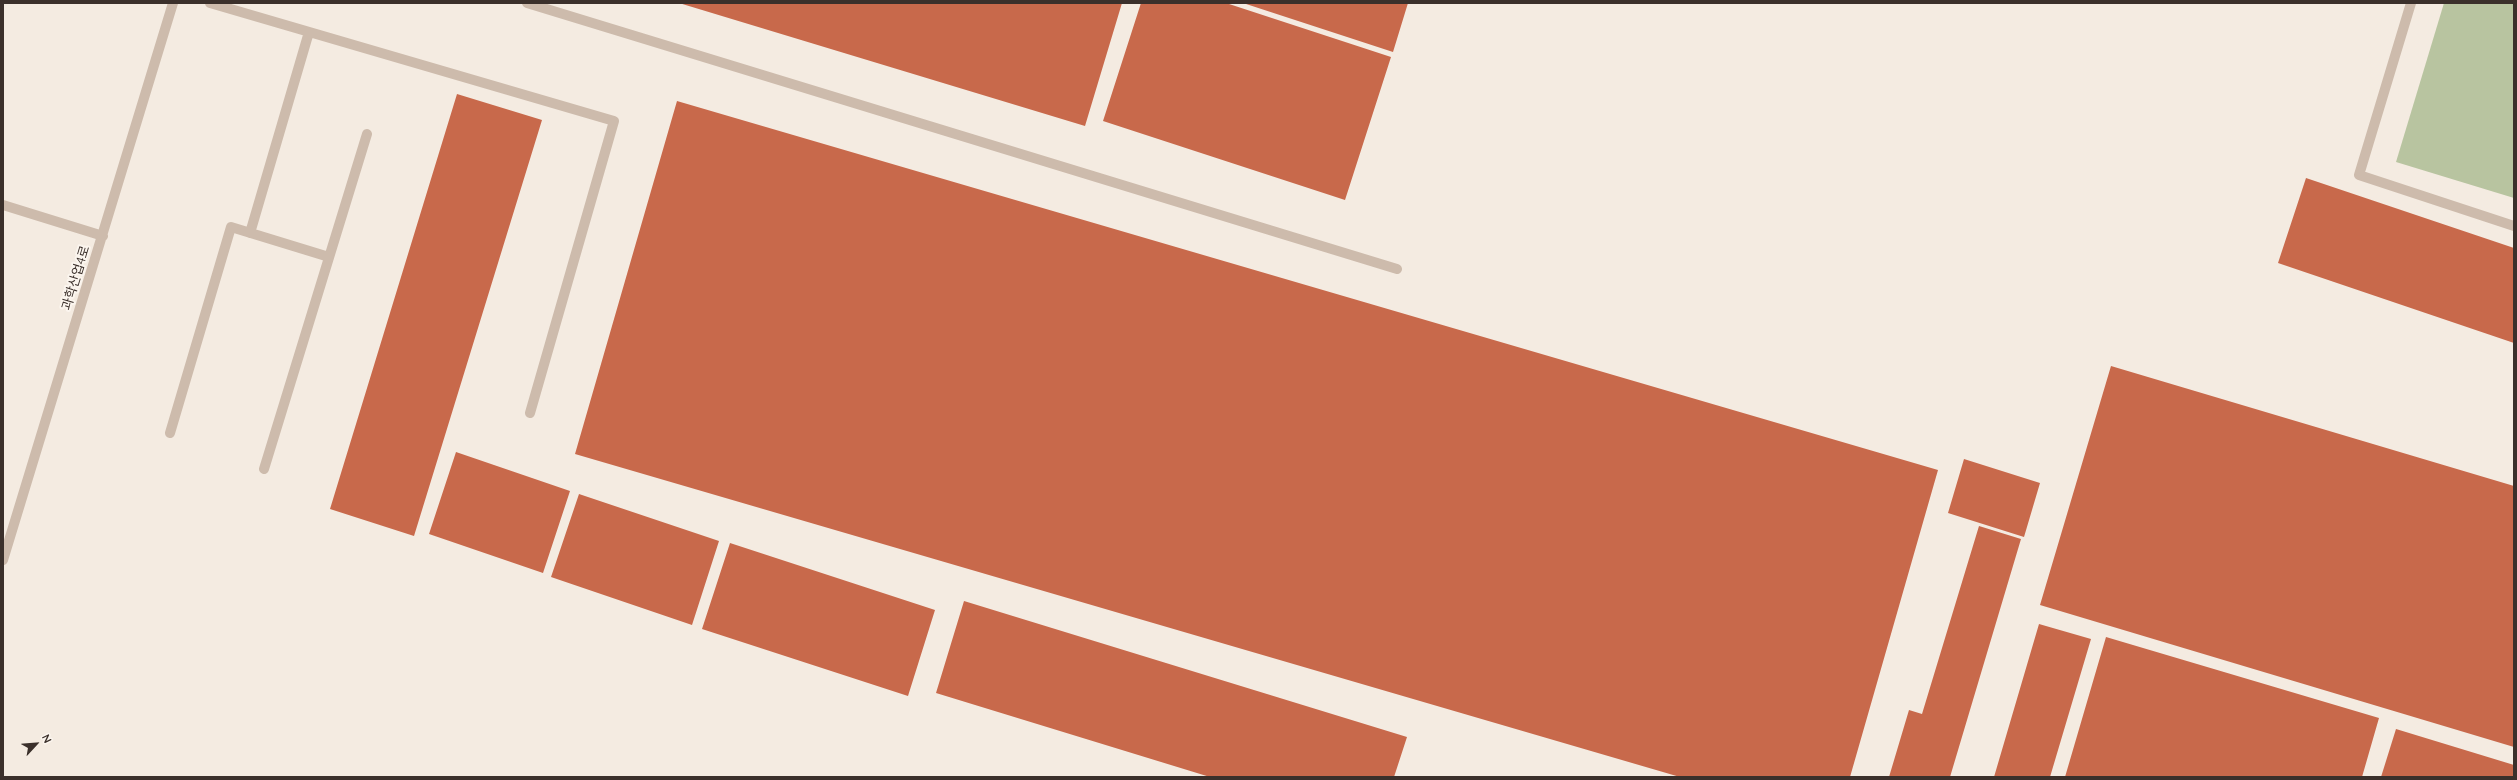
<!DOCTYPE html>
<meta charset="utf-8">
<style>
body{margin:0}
#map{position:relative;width:2517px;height:780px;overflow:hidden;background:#f4ebe1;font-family:Quicksand,sans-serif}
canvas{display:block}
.frame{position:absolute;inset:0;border:4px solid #3b302b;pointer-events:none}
.north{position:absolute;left:16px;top:724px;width:40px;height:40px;-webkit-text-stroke:3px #fbf5ee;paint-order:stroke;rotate:64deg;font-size:11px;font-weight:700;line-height:16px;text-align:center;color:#3b302b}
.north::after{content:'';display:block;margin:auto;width:14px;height:18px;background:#3b302b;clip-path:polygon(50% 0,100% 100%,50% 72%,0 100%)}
</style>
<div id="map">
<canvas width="2517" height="780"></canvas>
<div class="frame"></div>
<div class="north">N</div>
</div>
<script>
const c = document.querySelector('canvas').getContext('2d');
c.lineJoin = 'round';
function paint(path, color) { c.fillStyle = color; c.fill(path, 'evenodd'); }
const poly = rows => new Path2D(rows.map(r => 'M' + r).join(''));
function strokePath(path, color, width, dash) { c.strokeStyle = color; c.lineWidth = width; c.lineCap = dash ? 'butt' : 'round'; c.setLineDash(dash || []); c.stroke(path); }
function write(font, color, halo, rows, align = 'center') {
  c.font = font + ' Quicksand,"Noto Sans KR",sans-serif'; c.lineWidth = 4; c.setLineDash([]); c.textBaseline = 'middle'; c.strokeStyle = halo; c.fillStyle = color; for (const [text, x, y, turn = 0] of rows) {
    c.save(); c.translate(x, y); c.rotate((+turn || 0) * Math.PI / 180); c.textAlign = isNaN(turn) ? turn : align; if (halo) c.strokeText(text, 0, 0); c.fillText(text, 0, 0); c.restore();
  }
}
paint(poly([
 [2444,3,2514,3,2514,198,2396,162]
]), '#b8c4a0');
paint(poly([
 [679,3,1122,3,1085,126],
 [1141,3,1226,3,1391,57,1345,200,1103,121],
 [1243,3,1408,3,1393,52],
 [457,94,542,120,414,536,330,509],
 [677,101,1938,470,1850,777,1680,777,575,454],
 [2306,178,2514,248,2514,343,2278,263],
 [2111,366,2514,486,2514,747,2040,605],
 [456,452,570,491,543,573,429,534],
 [1964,459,2040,483,2024,537,1948,513],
 [579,494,719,541,692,625,551,577],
 [1979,526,2021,539,1950,777,1889,777,1909,710,1922,714],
 [730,543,935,610,908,696,702,629],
 [964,601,1407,737,1394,777,1210,777,936,693],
 [2039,624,2091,639,2050,777,1994,777],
 [2106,637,2379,718,2362,777,2065,777],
 [2396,729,2514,765,2514,777,2381,777]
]), '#c8694b');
strokePath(poly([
 [210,3,614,121,530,413],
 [527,3,1397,269],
 [2411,3,2359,175,2514,226],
 [250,233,309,32],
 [170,433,231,227,329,257],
 [264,469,367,134]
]), '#cdbbac', 10);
strokePath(poly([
 [3,205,103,236],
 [3,560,173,3]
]), '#cdbbac', 10);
write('13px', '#3b302b', '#fbf5ee', [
 ["과학산업4로",76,278,-73]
]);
</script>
